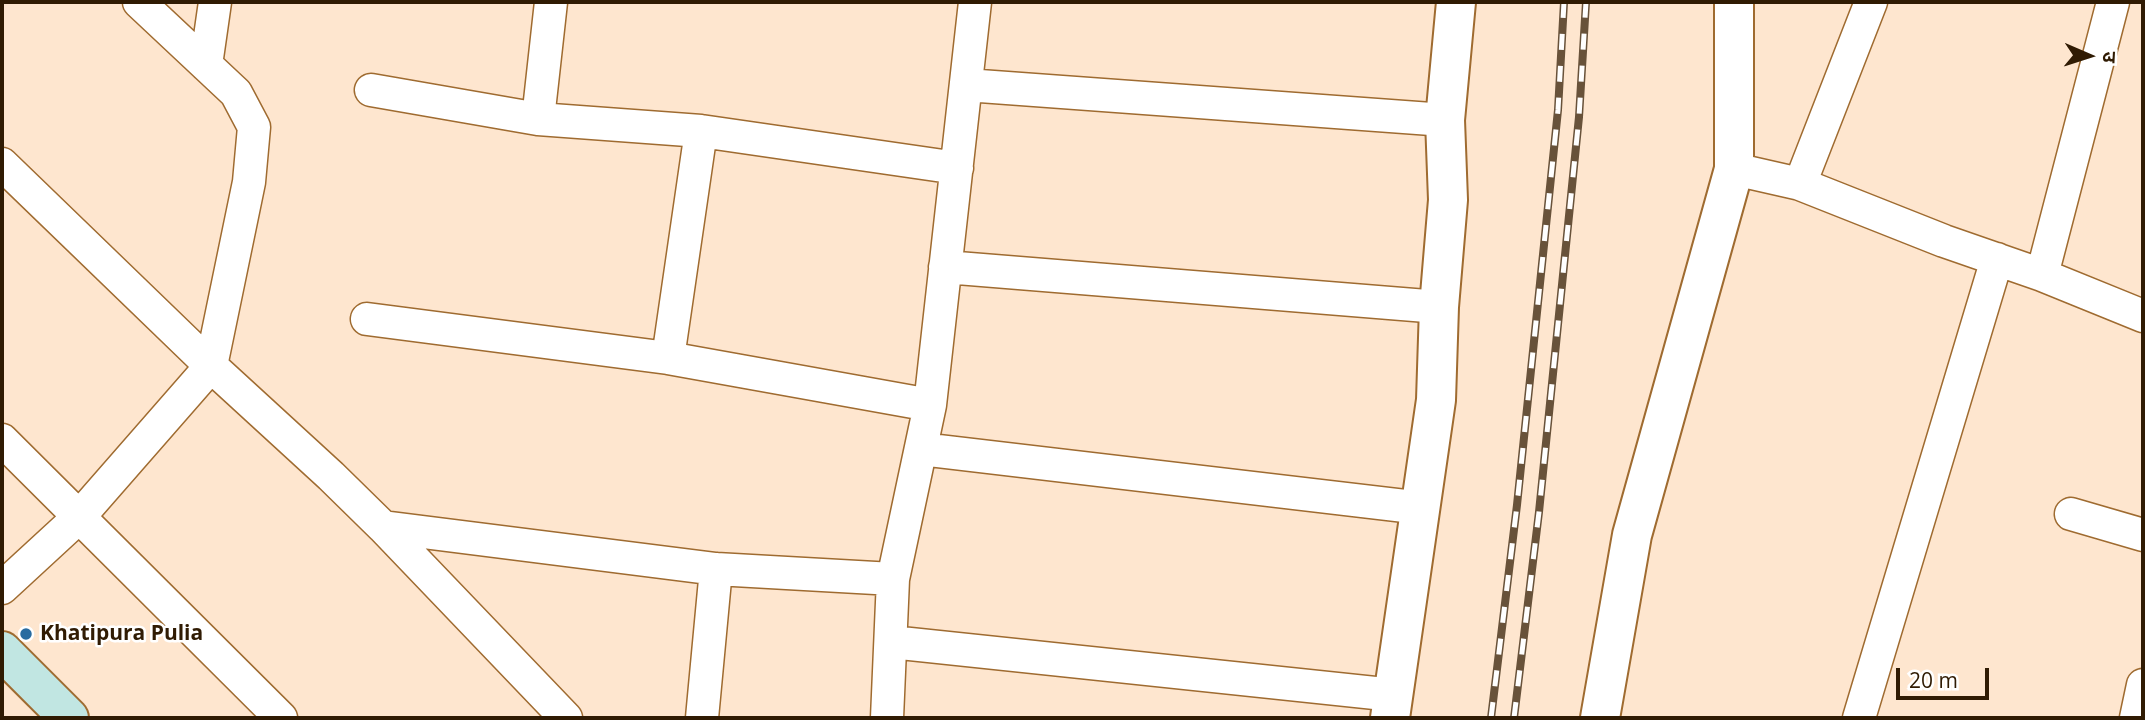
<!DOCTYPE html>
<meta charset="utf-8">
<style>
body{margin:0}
#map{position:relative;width:2145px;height:720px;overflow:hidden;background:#fee6cf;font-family:"Open Sans","Noto Sans Devanagari",sans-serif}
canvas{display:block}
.frame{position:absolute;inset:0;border:4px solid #301b03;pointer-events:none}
.north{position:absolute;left:2054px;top:21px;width:70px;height:70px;-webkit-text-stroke:5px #fff;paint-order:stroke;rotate:93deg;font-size:19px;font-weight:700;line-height:28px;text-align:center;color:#301b03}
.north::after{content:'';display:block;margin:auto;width:24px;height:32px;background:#301b03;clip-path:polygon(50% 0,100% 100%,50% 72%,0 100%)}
.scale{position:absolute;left:1896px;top:668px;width:93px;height:32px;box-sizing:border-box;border:4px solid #301b03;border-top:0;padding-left:9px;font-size:21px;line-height:24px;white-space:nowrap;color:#301b03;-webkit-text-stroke:5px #fff;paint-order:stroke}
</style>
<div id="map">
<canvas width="2145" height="720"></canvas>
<div class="frame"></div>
<div class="north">उ</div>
<div class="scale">20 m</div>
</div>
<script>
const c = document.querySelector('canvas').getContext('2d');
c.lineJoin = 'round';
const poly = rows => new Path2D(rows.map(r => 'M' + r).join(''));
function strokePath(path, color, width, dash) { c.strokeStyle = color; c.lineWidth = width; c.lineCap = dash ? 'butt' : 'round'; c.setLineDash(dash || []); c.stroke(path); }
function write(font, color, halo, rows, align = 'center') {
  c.font = font + ' "Open Sans",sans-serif'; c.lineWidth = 5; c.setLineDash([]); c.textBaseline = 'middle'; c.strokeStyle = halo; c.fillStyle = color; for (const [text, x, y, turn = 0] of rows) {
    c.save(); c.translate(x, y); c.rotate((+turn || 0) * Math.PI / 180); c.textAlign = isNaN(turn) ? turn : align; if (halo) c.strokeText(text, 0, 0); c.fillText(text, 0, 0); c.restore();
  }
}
const minor = poly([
 [206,65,215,2],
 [966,85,1445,120],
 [371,90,538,119,701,131,957,168],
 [538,119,551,2],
 [2,164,211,366,331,476,383,527,566,718],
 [1734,169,1800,184,1944,241,2042,275,2143,316],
 [1800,184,1871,2],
 [945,267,1439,307],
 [2042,275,2113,2],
 [367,319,668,358,930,405],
 [668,358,701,131],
 [2,440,281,718],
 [921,449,1422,508],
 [2071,514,2143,535],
 [383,527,716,569,893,579],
 [2,588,79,517,211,366,249,182,254,127,236,93,139,2],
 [891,642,1394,695],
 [702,718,716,569],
 [887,718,893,579,930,405,975,2],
 [1859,718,1997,259],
 [2136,718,2143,685]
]);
const tertiary = poly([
 [1390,718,1436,400,1439,307,1448,200,1445,120,1456,2],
 [1600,718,1632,535,1734,169,1734,2]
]);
const secondary = poly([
 [2,651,69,718]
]);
strokePath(minor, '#9f6b30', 35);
strokePath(tertiary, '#9f6b30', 42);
strokePath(secondary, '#9f6b30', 42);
strokePath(minor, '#fff', 32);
strokePath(tertiary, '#fff', 38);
strokePath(secondary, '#c1e6e2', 38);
const rail = poly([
 [1491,718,1517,505,1558,110,1564,2],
 [1514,718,1539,512,1579,117,1586,2]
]);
strokePath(rail, '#68523a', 8);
strokePath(rail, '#fff', 5, [16]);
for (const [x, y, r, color] of [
 [26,634,7,"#286ba0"]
]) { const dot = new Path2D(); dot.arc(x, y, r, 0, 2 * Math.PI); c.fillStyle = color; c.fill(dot); strokePath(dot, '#fff', 2.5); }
write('bold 21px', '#301b03', '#fff', [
 ["Khatipura Pulia",40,634]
], 'left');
</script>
